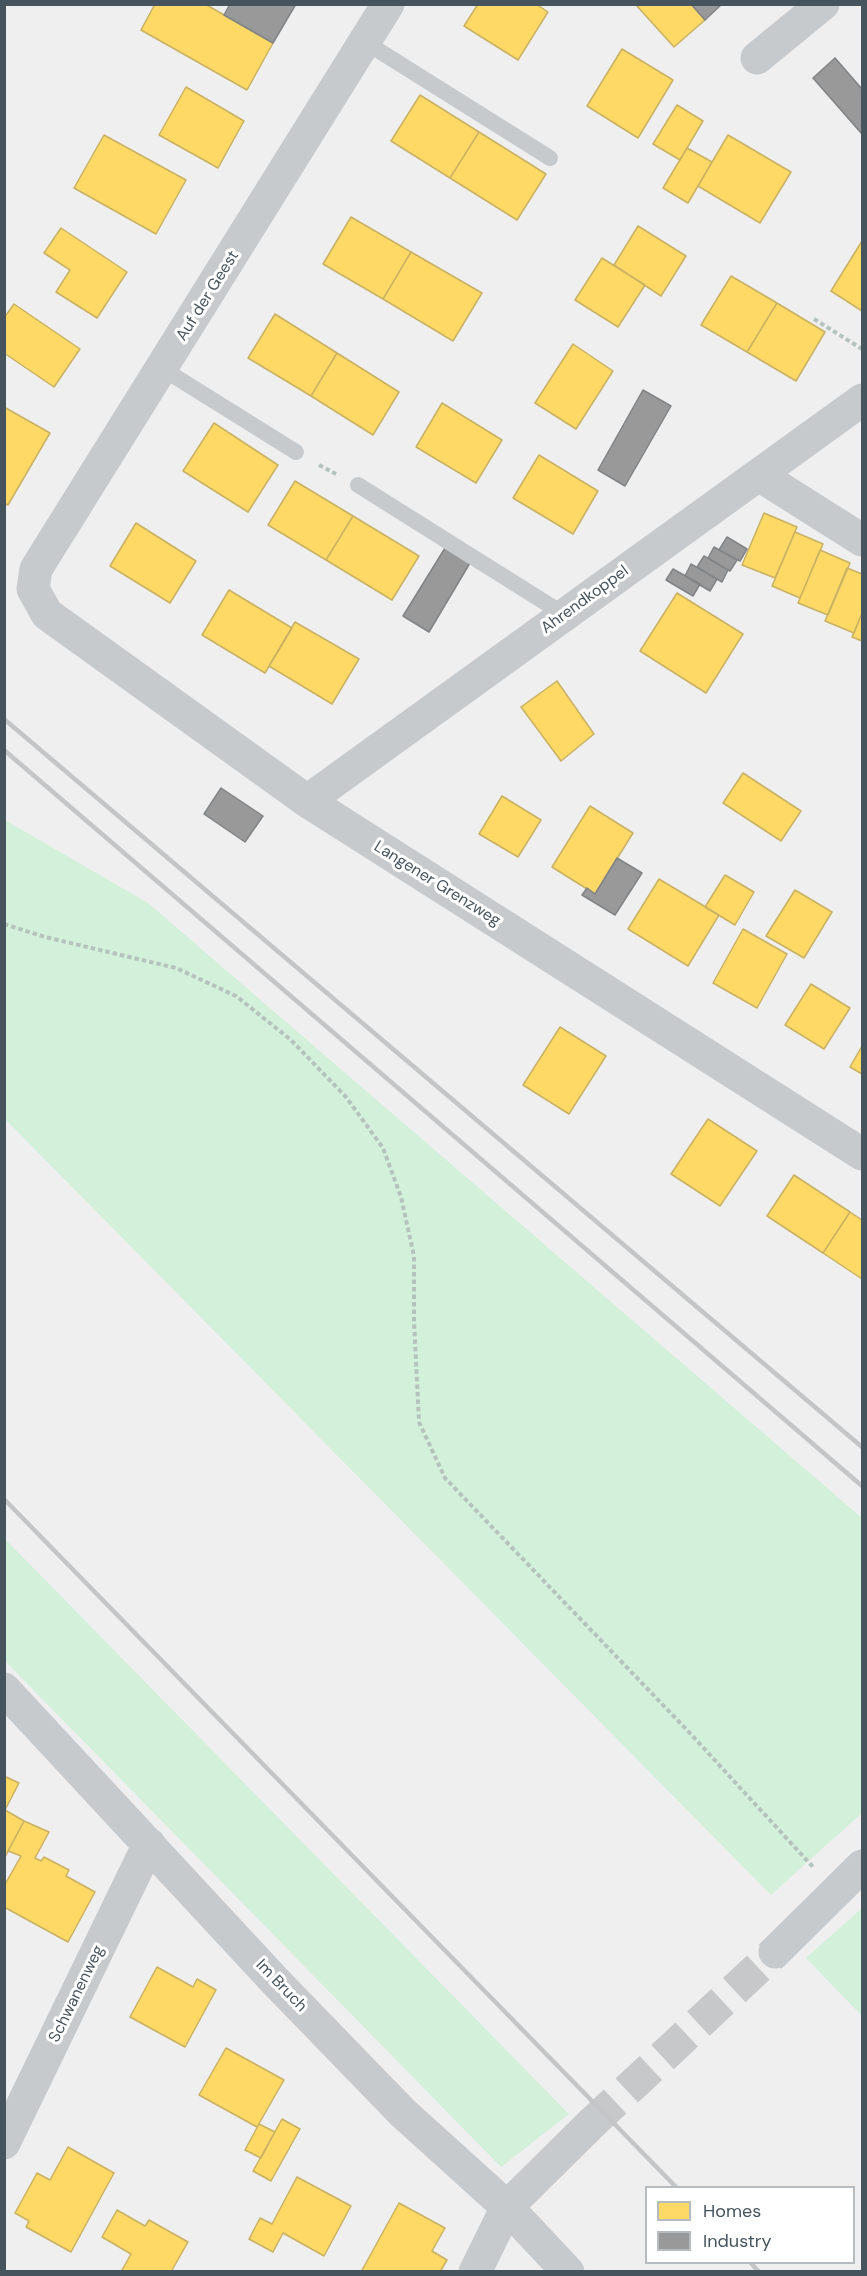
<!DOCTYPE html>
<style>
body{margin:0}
#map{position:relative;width:867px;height:2276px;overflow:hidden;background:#f0efef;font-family:"DM Sans",sans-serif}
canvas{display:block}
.frame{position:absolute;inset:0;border:6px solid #46545d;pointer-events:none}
.legend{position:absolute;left:645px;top:2186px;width:210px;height:78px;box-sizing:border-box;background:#fff;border:2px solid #b5bbbe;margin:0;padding:8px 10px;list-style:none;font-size:18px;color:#46545d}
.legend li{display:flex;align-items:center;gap:12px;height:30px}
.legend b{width:30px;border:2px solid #b5bbbe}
</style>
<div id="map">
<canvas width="867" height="2276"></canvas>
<div class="frame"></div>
<ul class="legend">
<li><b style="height:16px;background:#ffd966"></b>Homes</li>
<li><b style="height:16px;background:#999"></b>Industry</li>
</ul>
</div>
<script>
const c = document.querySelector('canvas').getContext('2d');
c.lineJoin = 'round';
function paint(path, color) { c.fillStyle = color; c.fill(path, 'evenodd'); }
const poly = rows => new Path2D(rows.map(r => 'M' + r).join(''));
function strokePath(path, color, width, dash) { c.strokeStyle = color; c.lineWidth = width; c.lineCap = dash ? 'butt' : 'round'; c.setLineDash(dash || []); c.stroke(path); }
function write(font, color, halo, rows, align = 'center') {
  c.font = font + ' "DM Sans",sans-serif'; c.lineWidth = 6; c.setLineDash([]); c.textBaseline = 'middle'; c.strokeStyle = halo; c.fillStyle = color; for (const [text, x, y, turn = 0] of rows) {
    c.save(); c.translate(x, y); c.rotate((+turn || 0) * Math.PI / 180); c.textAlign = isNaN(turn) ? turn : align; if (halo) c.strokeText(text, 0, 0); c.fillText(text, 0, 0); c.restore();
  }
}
paint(poly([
 [5,820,148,903,862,1518,862,1813,771,1895,5,1119],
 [5,1539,569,2114,501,2167,5,1661],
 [862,1908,862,2016,806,1958]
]), '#d3f0db');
const homes = poly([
 [155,4,205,4,273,43,247,90,141,30,155,4],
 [478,4,536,4,548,12,518,60,464,26,478,4],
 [691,4,705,20,674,47,636,5,691,4],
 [622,49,673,80,638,138,587,106,622,49],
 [186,87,244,121,218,168,159,135,186,87],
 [420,95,479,132,450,178,391,141,420,95],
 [677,105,703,121,680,160,653,144,677,105],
 [479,132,546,174,517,220,450,178,479,132],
 [104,135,186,180,156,234,74,188,104,135],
 [728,135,791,172,760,223,698,186,728,135],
 [687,148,712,162,688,203,663,188,687,148],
 [351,217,411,252,383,299,323,264,351,217],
 [638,226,686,256,661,296,614,265,638,226],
 [61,228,127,272,97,318,56,292,70,270,44,253,61,228],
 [862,241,862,311,831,291,862,241],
 [411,252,482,293,453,341,383,299,411,252],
 [602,258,645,285,618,327,575,300,602,258],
 [731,276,777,303,747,352,701,325,731,276],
 [777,303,825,332,796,381,747,352,777,303],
 [14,304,80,349,54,387,4,353,4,318,14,304],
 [275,314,337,353,311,396,248,358,275,314],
 [573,344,613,371,576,429,535,403,573,344],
 [337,353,399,392,373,435,311,396,337,353],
 [442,403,502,440,476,483,416,447,442,403],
 [4,407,50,433,8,505,4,503,4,407],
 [214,423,278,465,248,512,183,471,214,423],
 [539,455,598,491,573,534,513,498,539,455],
 [295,481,353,516,326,560,268,525,295,481],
 [764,513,797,527,775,578,742,565,764,513],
 [353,516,419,556,392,600,326,560,353,516],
 [136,523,196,561,170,603,110,566,136,523],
 [795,532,823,544,800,598,772,586,795,532],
 [820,550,850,563,828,615,798,603,820,550],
 [847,568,862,574,862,613,854,633,825,621,847,568],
 [229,590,292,628,265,673,202,635,229,590],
 [677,593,743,634,706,693,640,651,677,593],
 [862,613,862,641,852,637,862,613],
 [295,622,359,659,332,704,269,666,295,622],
 [557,681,594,734,561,761,521,707,557,681],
 [743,773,801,811,781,841,723,803,743,773],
 [502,796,541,820,518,857,479,834,502,796],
 [590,806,633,833,595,894,552,867,590,806],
 [725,875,754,892,735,925,705,907,725,875],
 [659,879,719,915,688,966,628,929,659,879],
 [795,890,832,912,804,958,766,936,795,890],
 [743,929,787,954,757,1008,713,983,743,929],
 [811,984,850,1008,824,1049,785,1025,811,984],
 [560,1027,606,1056,569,1114,523,1085,560,1027],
 [862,1046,862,1074,850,1067,862,1046],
 [708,1119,757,1151,720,1206,671,1174,708,1119],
 [794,1175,850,1212,823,1253,767,1216,794,1175],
 [850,1212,862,1220,862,1279,823,1253,850,1212],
 [4,1776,19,1783,5,1810,24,1821,4,1859,4,1776],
 [24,1821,49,1832,35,1858,41,1861,44,1857,69,1870,66,1876,95,1892,68,1942,4,1907,4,1886,21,1856,8,1851,24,1821],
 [157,1967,193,1987,197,1979,216,1990,185,2047,130,2017,157,1967],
 [226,2048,284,2080,257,2127,199,2095,226,2048],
 [282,2119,300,2129,271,2181,253,2171,282,2119],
 [259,2124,275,2132,261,2158,245,2150,259,2124],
 [68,2147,114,2173,71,2252,26,2227,29,2221,15,2213,37,2173,50,2180,68,2147],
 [297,2177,351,2206,324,2256,283,2233,273,2252,249,2239,260,2218,272,2224,297,2177],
 [399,2203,445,2228,432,2251,447,2260,440,2272,361,2272,399,2203],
 [117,2210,145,2226,149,2220,188,2242,171,2272,121,2272,131,2254,102,2237,117,2210]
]);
paint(homes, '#ffd966');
strokePath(homes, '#c8b163', 1.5);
const industry = poly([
 [230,4,296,4,273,43,224,15,230,4],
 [691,4,722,4,705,20,691,4],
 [835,58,862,89,862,134,813,78,835,58],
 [643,390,671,406,625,486,598,470,643,390],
 [727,537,747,549,740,561,719,550,727,537],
 [714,547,737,560,730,571,708,558,714,547],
 [445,548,470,563,429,632,403,616,445,548],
 [704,556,728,570,722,582,697,567,704,556],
 [691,564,717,579,710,591,685,576,691,564],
 [673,569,700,584,693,596,666,580,673,569],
 [221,788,263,816,245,842,204,814,221,788],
 [617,858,642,873,615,915,582,895,587,888,595,894,617,858]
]);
paint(industry, '#999');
strokePath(industry, '#808487', 1.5);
strokePath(poly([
 [591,2124,775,1952]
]), '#c6c8ca', 33, [33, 16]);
strokePath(poly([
 [814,319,862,349],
 [319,465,336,474],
 [4,924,45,937,176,968,236,996,291,1040,346,1097,383,1148,401,1197,414,1256,414,1321,419,1422,445,1478,687,1730,813,1867]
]), '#b5c3bd', 4, [4.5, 3]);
strokePath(poly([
 [365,42,550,158],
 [163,369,296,452],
 [358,485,565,615]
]), '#c7cacc', 16);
strokePath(poly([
 [388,4,36,569,33,589,47,614,307,801,862,1154],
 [757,58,823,4],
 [759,475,862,540],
 [307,801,862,400],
 [4,1689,275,1981,403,2113,507,2207,568,2272],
 [775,1952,862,1866],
 [4,2143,149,1844],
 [475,2272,507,2207,591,2124]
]), '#c7cacc', 33);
strokePath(poly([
 [4,719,862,1447],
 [4,750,862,1486],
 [4,1499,677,2188],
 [750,2262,759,2272]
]), '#c3c5c6', 4.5);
write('16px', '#46545d', '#fff', [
 ["Auf der Geest",208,296,-58],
 ["Ahrendkoppel",585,600,-36],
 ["Langener Grenzweg",437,884,32],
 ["Im Bruch",281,1986,46],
 ["Schwanenweg",77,1994,-64]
]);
</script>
